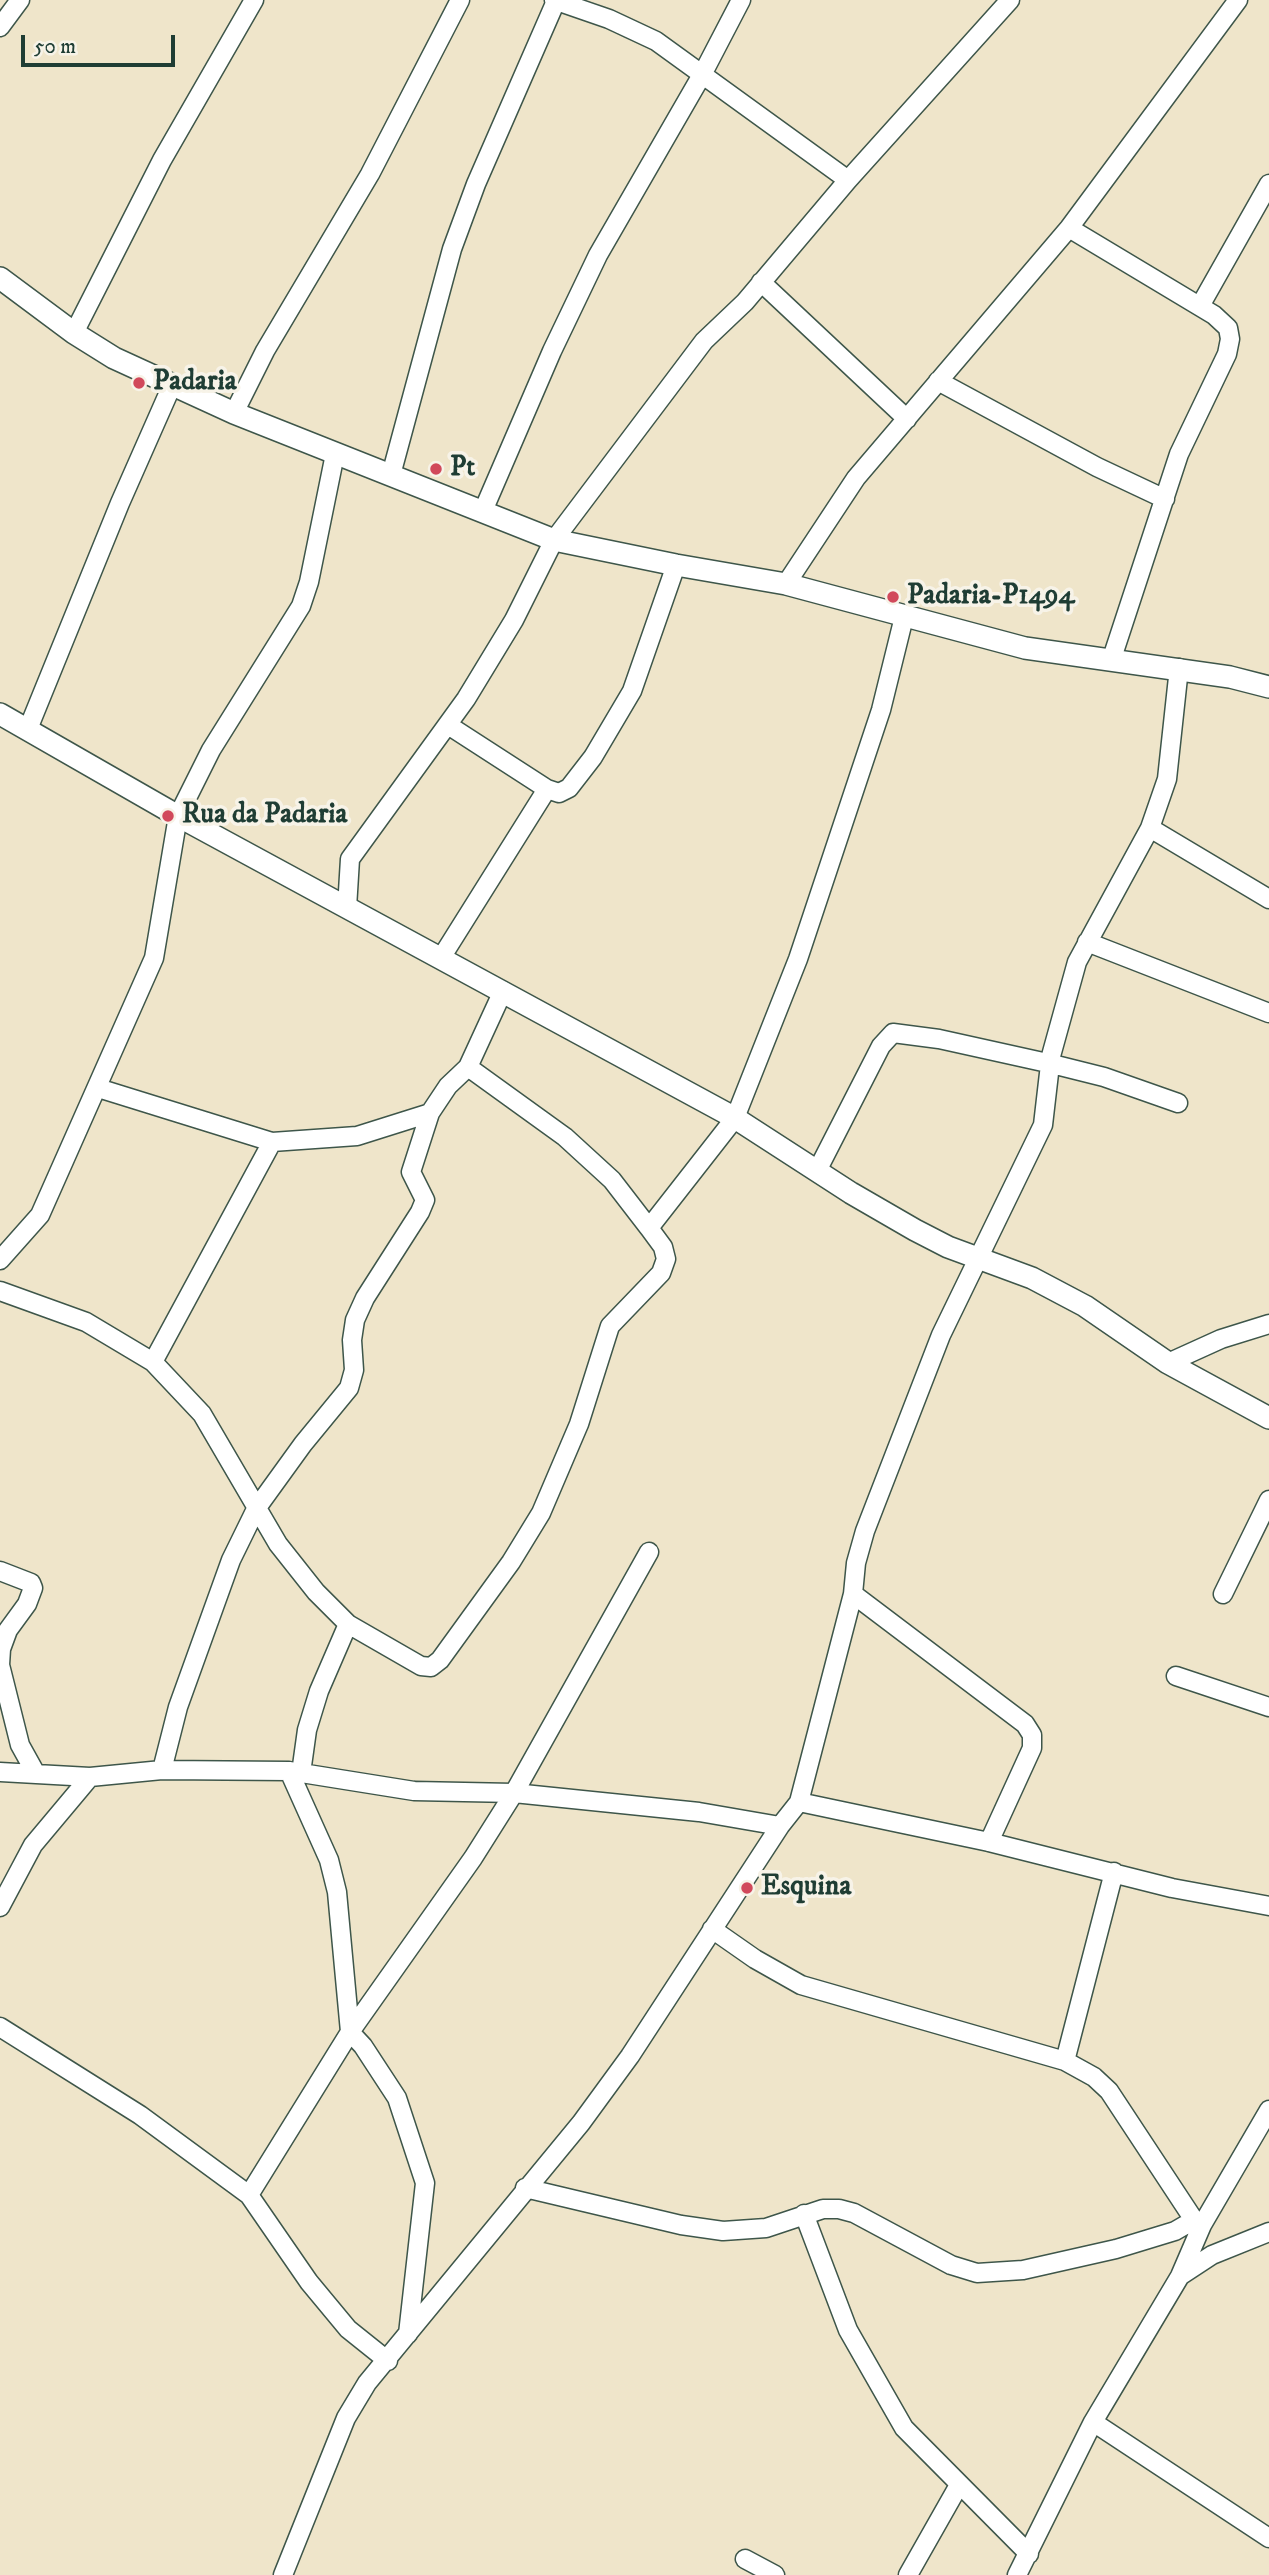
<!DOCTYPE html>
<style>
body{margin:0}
#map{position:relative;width:1269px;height:2575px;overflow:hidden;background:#efe5ca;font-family:"IM FELL DW Pica",serif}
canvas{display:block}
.scale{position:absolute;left:21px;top:35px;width:154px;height:32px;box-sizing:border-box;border:4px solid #1f3d34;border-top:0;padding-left:9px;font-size:21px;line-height:24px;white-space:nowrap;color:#1f3d34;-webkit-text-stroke:5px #f7f3e8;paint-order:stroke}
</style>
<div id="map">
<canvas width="1269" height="2575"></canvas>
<div class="scale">50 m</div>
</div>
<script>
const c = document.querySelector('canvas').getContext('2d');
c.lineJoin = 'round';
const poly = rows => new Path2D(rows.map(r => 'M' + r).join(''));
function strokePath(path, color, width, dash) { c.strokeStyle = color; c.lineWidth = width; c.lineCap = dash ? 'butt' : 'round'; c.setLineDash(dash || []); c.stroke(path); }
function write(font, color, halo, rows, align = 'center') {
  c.font = font + ' "IM FELL DW Pica",serif'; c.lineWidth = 7; c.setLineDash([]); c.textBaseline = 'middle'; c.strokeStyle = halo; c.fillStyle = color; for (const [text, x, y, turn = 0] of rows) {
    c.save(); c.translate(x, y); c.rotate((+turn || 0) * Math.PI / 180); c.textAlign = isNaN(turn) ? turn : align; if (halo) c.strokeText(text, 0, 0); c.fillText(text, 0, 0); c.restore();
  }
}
const minor = poly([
 [554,0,609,19,656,41,848,180],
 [0,27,20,0],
 [1069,228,1214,315,1228,328,1230,339,1227,354,1179,454,1112,658],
 [761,282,907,419],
 [1200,306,1269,184],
 [74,333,162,160,254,0],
 [938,381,1097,467,1165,499],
 [234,413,265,351,370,174,460,0],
 [391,475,452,249,476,184,556,1],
 [483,511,552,351,598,255,703,73,741,0],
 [786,584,856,478,1069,228,1238,0],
 [448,725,547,789,559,793,569,788,593,757,632,691,676,565],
 [28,729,120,503,173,383],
 [1150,828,1269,899],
 [347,908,350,859,466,699,514,620,554,540,704,341,745,302,848,180,1010,0],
 [1087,942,1269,1013],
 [441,958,547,789],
 [468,1067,565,1137,612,1180,649,1228],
 [98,1088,272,1142,357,1136,430,1113],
 [817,1171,881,1046,893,1033,939,1039,1052,1064,1104,1077,1178,1103],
 [0,1260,40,1215,154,958,178,816,211,750,301,606,309,582,335,454],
 [0,1291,86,1322,153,1362,202,1414,278,1544,316,1592,348,1624,421,1666,431,1667,440,1660,511,1562,541,1513,579,1424,610,1326,661,1273,666,1259,663,1247,649,1228,735,1118,798,959,881,710,904,617],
 [153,1362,272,1142],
 [1168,1363,1221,1339,1269,1324],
 [0,1571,31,1583,33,1588,27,1604,8,1630,1,1649,0,1665,20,1745,35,1772],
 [853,1594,1025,1724,1032,1735,1032,1748,989,1842],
 [1223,1594,1269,1500],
 [1176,1676,1269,1707],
 [162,1770,178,1707,231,1560,256,1509,303,1444,349,1388,354,1370,352,1340,355,1320,365,1298,420,1212,425,1200,411,1172,430,1113,448,1086,468,1067,503,991],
 [289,1771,329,1860,337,1892,350,2032,363,2046,397,2098,425,2183,408,2334],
 [0,1772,90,1777,162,1770,289,1771,414,1791,514,1793,699,1812,780,1826],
 [301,1773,307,1730,319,1691,348,1624],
 [799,1802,989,1842,1172,1888,1269,1906],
 [1114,1872,1065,2061,1094,2077,1109,2091,1194,2220,1201,2225],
 [0,1907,33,1845,90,1777],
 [712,1929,755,1959,801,1985,1065,2061],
 [0,2027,140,2115,249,2195,309,2282,348,2329,388,2361],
 [525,2188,681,2225,723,2231,766,2228,823,2209,839,2209,854,2213,951,2265,977,2273,1023,2270,1116,2249,1175,2231,1194,2220],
 [249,2195,350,2032,473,1858,514,1793,649,1552],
 [804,2214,848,2330,904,2428,1029,2554],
 [1180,2276,1212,2255,1269,2232],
 [1093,2422,1269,2538],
 [745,2559,775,2575],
 [283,2575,346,2418,367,2383,581,2123,630,2056,780,1826,799,1802,853,1594,856,1563,865,1531,941,1335,1043,1125,1051,1056,1077,962,1150,828,1167,779,1179,668],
 [908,2575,959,2485],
 [1017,2575,1093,2422,1180,2276,1202,2225,1269,2110]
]);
const tertiary = poly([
 [0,278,74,333,114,358,234,413,554,540,676,565,786,584,1025,648,1230,677,1269,687],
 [0,714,178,816,735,1118,851,1193,915,1230,948,1247,1032,1278,1085,1306,1168,1363,1269,1418]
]);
strokePath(minor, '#3e564a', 21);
strokePath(tertiary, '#3e564a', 24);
strokePath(minor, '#fff', 18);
strokePath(tertiary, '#fff', 21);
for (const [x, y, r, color] of [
 [139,383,7,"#d1495b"],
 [436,469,7,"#d1495b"],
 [893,597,7,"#d1495b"],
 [168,816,7,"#d1495b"],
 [747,1888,7,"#d1495b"]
]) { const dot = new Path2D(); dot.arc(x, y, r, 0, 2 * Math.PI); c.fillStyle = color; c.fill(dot); strokePath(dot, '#f7f3e8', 2.5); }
write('bold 28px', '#1f3d34', '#f7f3e8', [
 ["Padaria",153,383],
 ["Pt",450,469],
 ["Padaria-P1494",907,597],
 ["Rua da Padaria",182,816],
 ["Esquina",761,1888]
], 'left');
</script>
